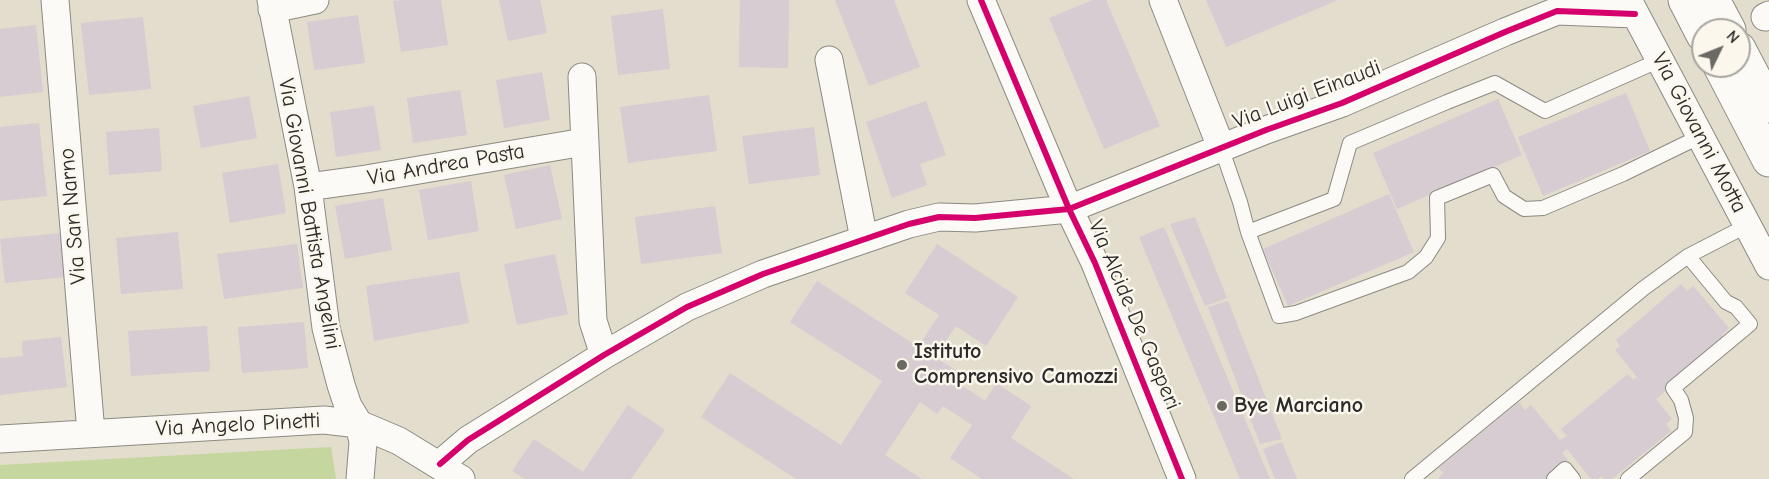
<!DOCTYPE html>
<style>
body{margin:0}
#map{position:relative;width:1769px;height:479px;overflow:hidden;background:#e2ddcc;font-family:"Comic Neue",sans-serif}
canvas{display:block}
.north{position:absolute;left:1691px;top:18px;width:60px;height:60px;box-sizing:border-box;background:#fbf7ec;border:2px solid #a8a59f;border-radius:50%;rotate:47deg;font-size:16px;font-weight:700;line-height:24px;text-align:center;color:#2b2b2b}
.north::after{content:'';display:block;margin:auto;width:21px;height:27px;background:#6b6963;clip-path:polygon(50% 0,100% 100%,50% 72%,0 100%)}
</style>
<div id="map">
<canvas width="1769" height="479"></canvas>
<div class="north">N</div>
</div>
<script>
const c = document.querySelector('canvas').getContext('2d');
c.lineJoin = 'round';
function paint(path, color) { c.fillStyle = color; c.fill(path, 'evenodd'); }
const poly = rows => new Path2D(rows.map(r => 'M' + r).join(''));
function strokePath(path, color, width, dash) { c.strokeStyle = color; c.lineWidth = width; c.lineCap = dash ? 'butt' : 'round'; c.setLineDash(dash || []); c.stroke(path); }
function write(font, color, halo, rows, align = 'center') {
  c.font = font + ' "Comic Neue",sans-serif'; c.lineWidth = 5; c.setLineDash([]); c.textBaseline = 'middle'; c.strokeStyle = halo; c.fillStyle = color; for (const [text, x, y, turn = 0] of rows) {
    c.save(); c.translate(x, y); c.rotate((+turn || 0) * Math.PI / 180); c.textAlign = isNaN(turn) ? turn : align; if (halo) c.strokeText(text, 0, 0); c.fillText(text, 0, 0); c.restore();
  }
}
paint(poly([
 [331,447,336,479,0,479,0,465]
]), '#c5d69e');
paint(poly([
 [402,0,441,0,448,45,401,52,393,1],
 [499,0,540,0,547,33,508,41],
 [740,0,789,0,788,68,739,67],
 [835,0,894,0,920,67,869,86],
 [1093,0,1106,0,1160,126,1104,149,1049,18],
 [1206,0,1338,0,1226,47],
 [663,9,670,69,618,75,611,16],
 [358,15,365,63,314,70,307,22],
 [143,17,151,89,89,95,81,23],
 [36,25,43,92,0,97,0,29],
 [542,72,550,120,504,128,496,80],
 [460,90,467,135,413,143,407,98],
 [1626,93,1650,151,1543,196,1518,137],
 [709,95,717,151,628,163,620,107],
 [249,96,257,138,201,148,193,106],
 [1498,99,1522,155,1397,209,1373,153],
 [926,101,946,155,920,164,927,185,892,198,866,122],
 [374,106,381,150,336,157,330,112],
 [39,123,47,196,0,201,0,127],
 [814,127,820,175,749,184,742,136],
 [159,128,162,171,109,175,106,132],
 [278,164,286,213,230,223,222,173],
 [550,165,562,219,516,229,504,175],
 [471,181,479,231,428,240,419,190],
 [1389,194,1414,252,1288,306,1263,249],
 [383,198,392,250,345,259,335,206],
 [715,206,722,253,641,264,635,217],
 [1195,217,1227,298,1205,306,1170,224],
 [1164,227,1270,479,1240,479,1139,237],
 [178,232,183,289,121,294,116,238],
 [61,233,66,277,5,283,0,239],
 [297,244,303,288,224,299,217,254],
 [937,244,1018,297,986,346,956,326,935,357,963,375,958,383,985,401,996,383,1031,406,1011,438,1074,479,982,479,950,458,972,425,943,406,937,414,920,402,885,455,922,479,796,479,701,417,730,373,841,445,882,381,790,322,817,281,918,347,939,315,905,293],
 [555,254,568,314,517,325,504,264],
 [459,272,469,323,374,341,366,286],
 [1681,284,1687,291,1693,286,1729,328,1722,335,1726,340,1656,399,1672,419,1666,424,1671,431,1612,479,1604,479,1601,476,1598,479,1591,479,1567,449,1562,453,1568,460,1545,479,1438,479,1443,473,1439,468,1519,402,1525,410,1531,405,1560,440,1567,436,1561,429,1628,374,1633,380,1637,377,1615,350,1620,346,1616,340],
 [1228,301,1282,439,1260,444,1208,307],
 [304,322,308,368,242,373,238,327],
 [207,326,210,371,131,376,128,331],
 [61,337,67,387,0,395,0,358,23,356,22,341],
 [628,405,665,430,631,479,525,479,512,471,534,439,583,472],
 [1282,442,1297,479,1275,479,1263,449]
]), '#d6ccd2');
const service = poly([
 [1221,147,1240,202,1248,232,1279,316,1296,313,1408,272,1426,257,1438,238,1437,198,1493,175,1504,196,1524,209,1543,208,1623,174,1701,136],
 [1248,232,1334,199,1350,143,1447,102,1495,83,1545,111,1660,60],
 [1412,479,1644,288,1688,256,1748,225],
 [1554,479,1565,469,1573,479],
 [1628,479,1685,432,1686,418,1681,400,1673,388,1750,324,1736,307,1726,302,1688,256]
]);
const minor = poly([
 [55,0,91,433],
 [271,0,308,187,326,328,341,385,348,406,359,424,363,442,360,479],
 [981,0,1069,209,1095,263,1182,479],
 [1163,0,1221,147],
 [1628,0,1769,266],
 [272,9,315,0],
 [1765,17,1769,15],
 [829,60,864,239],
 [582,77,593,321,604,355],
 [308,187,366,179,584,142],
 [0,439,324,420,359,424,399,441,461,479],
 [440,464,468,440,604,355,687,307,763,274,909,224,939,217,975,218,1069,209,1266,130,1342,103,1505,32,1557,11,1635,14]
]);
const trunk = poly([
 [1685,0,1703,35],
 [1713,0,1729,30],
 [1739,49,1769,106],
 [1720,66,1769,160]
]);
strokePath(service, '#8c8a81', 16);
strokePath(minor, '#8c8a81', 29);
strokePath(trunk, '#8c8a81', 35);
strokePath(service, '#fbfaf7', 14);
strokePath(minor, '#fbfaf7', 27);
strokePath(trunk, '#fbfaf7', 33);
strokePath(poly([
 [981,0,1069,209,1095,263,1182,479],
 [440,464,468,440,604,355,687,307,763,274,909,224,939,217,975,218,1069,209,1266,130,1342,103,1505,32,1557,11,1635,14]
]), '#d6006c', 6);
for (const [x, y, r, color] of [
 [902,365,6,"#6b6963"],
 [1222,406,6,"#6b6963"]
]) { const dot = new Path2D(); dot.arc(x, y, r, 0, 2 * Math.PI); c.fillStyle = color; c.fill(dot); strokePath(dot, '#fbf7ec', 2); }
write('22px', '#2b2b2b', '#fbf7ec', [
 ["Via Luigi Einaudi",1307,95,-21],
 ["Via Giovanni Motta",1699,133,62],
 ["Via Andrea Pasta",446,165,-10],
 ["Via Giovanni Battista Angelini",309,214,80],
 ["Via San Narno",73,216,-95],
 ["Via Alcide De Gasperi",1134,315,67],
 ["Via Angelo Pinetti",238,425,-3]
]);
write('bold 22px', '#2b2b2b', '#fbf7ec', [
 ["Istituto",914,352],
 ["Comprensivo Camozzi",914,377],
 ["Bye Marciano",1234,406]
], 'left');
</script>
